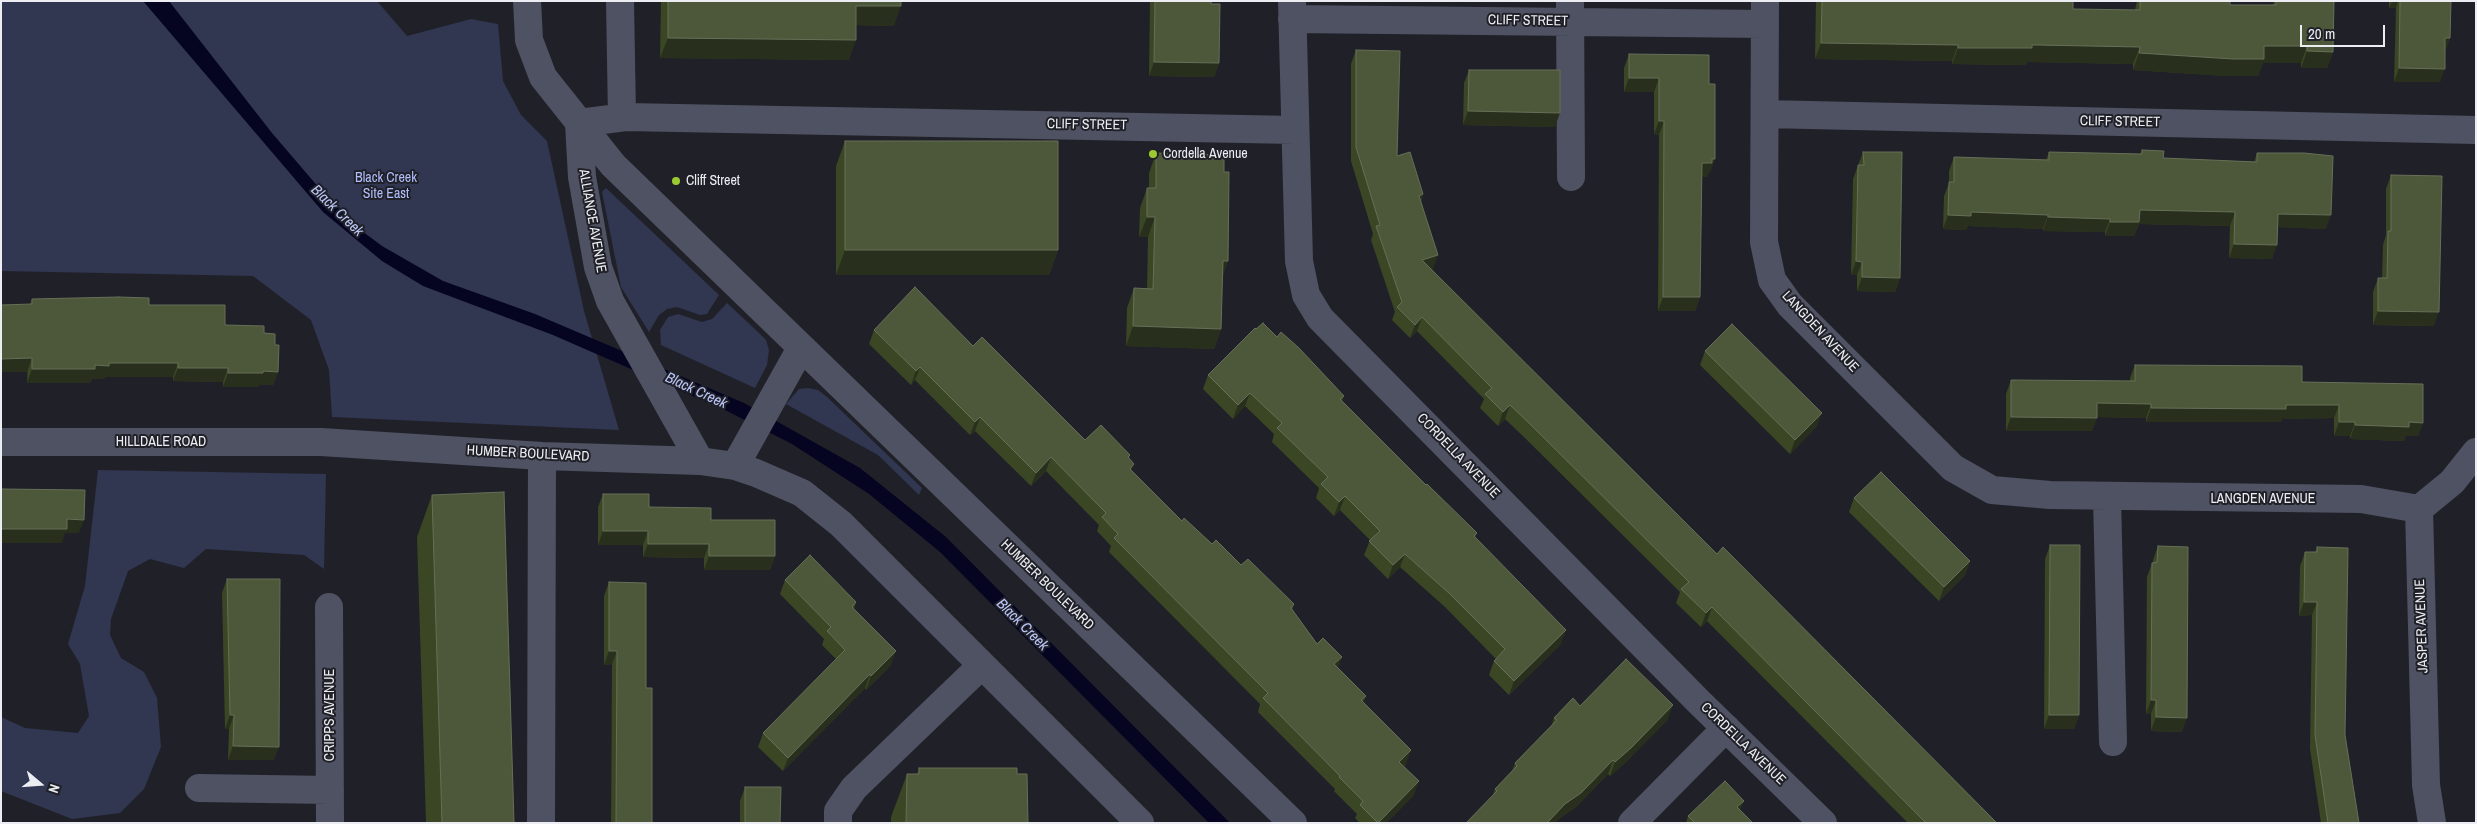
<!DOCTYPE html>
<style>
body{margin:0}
#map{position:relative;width:2477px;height:824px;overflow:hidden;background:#202128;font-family:"Archivo Narrow",sans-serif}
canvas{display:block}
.frame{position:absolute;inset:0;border:2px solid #ebedf2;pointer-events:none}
.north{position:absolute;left:15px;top:759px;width:50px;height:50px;-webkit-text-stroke:4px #202128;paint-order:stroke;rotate:108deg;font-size:14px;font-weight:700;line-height:20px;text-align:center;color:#ebedf2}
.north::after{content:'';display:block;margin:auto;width:18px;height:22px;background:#ebedf2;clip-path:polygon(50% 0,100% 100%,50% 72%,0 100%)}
.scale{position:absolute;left:2300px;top:25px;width:85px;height:22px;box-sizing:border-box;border:2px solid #ebedf2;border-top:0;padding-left:6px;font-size:15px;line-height:18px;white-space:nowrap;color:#ebedf2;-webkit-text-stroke:4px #202128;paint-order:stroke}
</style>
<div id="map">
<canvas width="2477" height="824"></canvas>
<div class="frame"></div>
<div class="north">N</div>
<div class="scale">20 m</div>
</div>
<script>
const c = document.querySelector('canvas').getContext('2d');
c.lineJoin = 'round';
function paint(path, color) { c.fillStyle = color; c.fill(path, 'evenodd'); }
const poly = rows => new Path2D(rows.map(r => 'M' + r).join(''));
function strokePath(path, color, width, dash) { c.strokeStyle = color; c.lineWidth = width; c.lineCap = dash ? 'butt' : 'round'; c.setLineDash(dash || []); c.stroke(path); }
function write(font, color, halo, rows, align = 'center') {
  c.font = font + ' "Archivo Narrow",sans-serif'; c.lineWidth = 4; c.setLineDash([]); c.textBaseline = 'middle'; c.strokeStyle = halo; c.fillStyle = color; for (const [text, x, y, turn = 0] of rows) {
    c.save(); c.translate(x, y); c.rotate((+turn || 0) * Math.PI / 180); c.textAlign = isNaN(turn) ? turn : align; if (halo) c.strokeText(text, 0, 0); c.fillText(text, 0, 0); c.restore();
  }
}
paint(poly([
 [1,1,377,1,407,36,471,19,498,24,503,81,521,115,547,141,584,311,619,430,332,417,329,370,311,320,253,276,1,271],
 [606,188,719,295,707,314,700,315,677,307,667,309,659,315,649,332,621,287,602,192],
 [727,303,758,332,766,340,769,350,767,365,755,388,661,345,660,330,668,317,678,314,702,322,712,319],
 [808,388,818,390,827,397,922,488,919,495,878,455,786,404,799,389],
 [98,470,326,474,324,569,304,555,206,549,184,568,150,559,128,571,111,619,110,635,121,658,144,672,157,698,161,747,144,789,120,813,72,819,1,791,1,717,25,728,78,733,89,716,80,664,68,644,85,586]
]), '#313651');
paint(poly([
 [143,1,169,1,272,133,326,196,362,231,382,246,443,281,535,314,744,403,860,468,946,537,1230,823,1209,823,940,552,869,494,792,444,727,411,553,335,423,286,382,261,323,212]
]), '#050522');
strokePath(poly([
 [527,1,529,40,543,77,613,165,1293,823],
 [620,1,622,117],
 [1292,1,1299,261,1306,295,1320,318,1698,701,1823,823],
 [1570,1,1571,177],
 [1765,1,1764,242,1772,280,1790,305,1953,468,1992,490,2050,495,2361,499,2419,509],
 [1292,19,1765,24],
 [1765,114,2476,130],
 [579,123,626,117,1294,130],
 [579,123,582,177,598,267,610,301,700,461],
 [1,442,321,442,542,456,700,461,735,466,756,473,802,493,841,524,1140,823],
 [735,466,801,348],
 [2107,498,2113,742],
 [2419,509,2426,785,2432,823],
 [2419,509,2452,482,2476,452],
 [329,607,330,823],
 [199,788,330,790],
 [541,823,542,456],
 [838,823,838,811,854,788,982,665],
 [1632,823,1726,728]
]), '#4f5262', 28);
paint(poly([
 [661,1,901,1,894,26,856,25,849,60,660,58],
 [1150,1,1211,1,1219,63,1214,77,1149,76],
 [1816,1,2073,1,2073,9,2135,10,2137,1,2230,1,2230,5,2273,5,2274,1,2334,1,2333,52,2327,68,2301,68,2301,63,2263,63,2258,76,2227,76,2133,70,2133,64,2031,62,2027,62,2026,65,1952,64,1952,61,1815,59],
 [2389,1,2451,1,2450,38,2445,51,2440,82,2394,82,2396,8,2389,8],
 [1356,50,1397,156,1423,194,1421,202,1433,269,1431,269,1717,554,1997,823,1908,823,1707,621,1701,627,1676,603,1680,592,1525,438,1505,419,1498,426,1480,408,1484,399,1417,331,1410,338,1392,320,1395,312,1371,240,1373,234,1351,161,1351,64],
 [1629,54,1709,84,1710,173,1708,173,1707,177,1702,176,1700,297,1695,311,1658,311,1659,135,1654,134,1654,92,1624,92,1624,68],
 [1469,70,1555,127,1463,125,1464,83],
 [845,141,1058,250,1049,275,836,275,836,166],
 [2142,150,2163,158,2254,162,2257,153,2326,229,2278,227,2272,259,2229,258,2230,226,2139,224,2134,236,2105,236,2105,232,2043,231,2043,229,1968,226,1966,230,1943,229,1944,196,1949,183,1949,171,1954,157,2046,160,2049,152,2140,154],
 [1863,152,1900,278,1895,292,1857,291,1857,275,1851,275,1853,179],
 [1156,153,1228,261,1222,277,1221,329,1214,349,1126,346,1127,308,1134,288,1147,289,1148,237,1139,237,1140,208,1147,188,1149,188,1149,173],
 [2391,175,2434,326,2373,325,2373,292,2378,278,2382,278,2383,245,2386,235,2386,189],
 [32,299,149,305,225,325,264,333,275,345,278,372,273,385,259,385,258,387,223,387,223,382,173,381,173,377,105,377,104,379,92,379,90,383,27,383,30,304],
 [1256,329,1277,337,1344,396,1342,401,1426,485,1477,533,1475,537,1561,644,1509,695,1489,675,1494,661,1496,659,1445,607,1400,567,1388,579,1364,555,1370,540,1340,510,1334,516,1316,498,1319,488,1272,442,1274,434,1245,406,1233,419,1203,389,1208,375],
 [874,330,973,346,1085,440,1130,455,1129,458,1132,471,1182,521,1294,604,1292,610,1317,644,1338,668,1366,696,1363,702,1406,764,1404,766,1414,795,1386,823,1360,823,1355,818,1357,814,1334,791,1335,789,1258,712,1260,704,1109,552,1111,546,1097,531,1099,525,1046,471,1031,486,975,431,970,435,915,380,911,385,869,344],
 [1705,351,1817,426,1790,454,1700,365],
 [2135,365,2302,382,2423,423,2418,436,2406,436,2404,441,2350,439,2350,436,2334,436,2334,418,2282,419,2281,422,2146,422,2146,418,2097,417,2092,431,2006,431,2006,394,2011,380,2130,381,2130,378],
 [603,494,649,507,711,520,775,556,770,570,704,570,704,558,643,557,643,545,598,545,598,507],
 [432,495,514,823,426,823,417,537],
 [1854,498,1970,561,1965,575,1939,601,1849,512],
 [2050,545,2079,715,2074,729,2044,729,2045,559],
 [2158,546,2182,732,2151,731,2151,714,2146,714,2147,577,2152,563,2153,563,2153,560],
 [2317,547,2345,735,2359,823,2321,823,2310,749,2312,615,2299,616,2300,566,2305,552,2315,552],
 [227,579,274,760,228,760,229,729,225,729,222,593],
 [785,580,856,602,854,609,891,665,866,690,865,688,783,771,758,747,763,733,836,659,822,645,824,639,780,594],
 [609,582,646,688,652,823,611,823,612,664,604,665,604,596],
 [1580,706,1668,719,1626,762,1610,776,1608,774,1576,807,1560,818,1555,823,1466,823,1492,797,1495,789,1512,771,1515,763,1551,727,1554,718],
 [919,768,1017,774,1028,823,891,823,891,817,907,774,917,774],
 [745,787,780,823,740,823,740,801],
 [1740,810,1753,823,1686,823,1688,816]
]), '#3a4624');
paint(poly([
 [2392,1,2398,1,2396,8,2389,8],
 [856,6,901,6,894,26,849,25],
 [668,38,856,40,849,60,660,58],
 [2445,38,2450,38,2445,52],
 [1821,43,1958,45,1952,61,1815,59],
 [2037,45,2140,47,2133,64,2031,62,2027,62,2026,65,1952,64,1958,48],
 [2264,46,2307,46,2301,63,2263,63,2258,76,2227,76,2133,70,2139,53],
 [2307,51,2333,52,2327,68,2301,68],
 [1154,62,1219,63,1214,77,1149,76],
 [2399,68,2445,69,2440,82,2394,82],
 [1629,78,1659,78,1654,92,1624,92],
 [1468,111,1560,113,1555,127,1463,125],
 [1659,121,1664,121,1659,135,1654,134],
 [1712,159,1715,159,1710,173,1708,173,1707,177,1697,176,1702,163],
 [1423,194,1418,208,1419,196],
 [2140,210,2235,212,2230,226,2139,224,2134,236,2105,236,2110,222],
 [1971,212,2048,215,2043,229,1968,226,1966,230,1943,229,1948,215],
 [2278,214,2331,215,2326,229,2273,227],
 [1147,217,1155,217,1148,237,1139,237],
 [2048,217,2110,219,2105,232,2043,231],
 [2234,244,2277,245,2272,259,2229,258],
 [845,250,1058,250,1049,275,836,275],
 [1438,255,1433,269,1417,274,1422,260],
 [1223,261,1228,261,1221,281],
 [1856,261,1862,262,1857,275,1851,275],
 [1862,277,1900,278,1895,292,1857,291],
 [1663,297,1700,297,1695,311,1658,311],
 [2378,311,2439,312,2434,326,2373,325],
 [1422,317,1417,331,1410,338,1415,325],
 [1133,326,1221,329,1214,349,1126,346],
 [32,358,27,372,1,372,1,359],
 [109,363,178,363,173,377,105,377,104,379,92,379,90,383,27,383,32,369,95,365],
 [920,367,915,380,911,385,916,371],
 [178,368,228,368,223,382,173,381],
 [263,371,278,372,273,385,259,385,258,387,223,387,228,373],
 [1250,393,1245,406,1233,419,1238,405],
 [2097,403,2151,404,2146,418,2092,417],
 [1510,405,1505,419,1498,426,1503,412],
 [2286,405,2339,405,2334,418,2282,419,2281,422,2146,422,2151,408],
 [1822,413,1817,426,1790,454,1795,440],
 [980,417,975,431,970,435,975,422],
 [2011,417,2097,418,2092,431,2006,431],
 [2339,422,2355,422,2350,436,2334,436],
 [2409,422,2423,423,2418,436,2406,436,2404,441,2350,439,2355,425],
 [1051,457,1046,471,1031,486,1036,473],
 [1134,464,1129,478,1130,469],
 [1345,496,1340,510,1334,516,1339,502],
 [67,519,84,520,79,533,65,533,62,543,1,543,1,529],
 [603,531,648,531,643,545,598,545],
 [648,544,709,544,704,558,643,557],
 [1405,554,1400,567,1388,579,1393,565],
 [709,556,775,556,770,570,704,570],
 [1970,561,1965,575,1939,601,1944,587],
 [2304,602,2317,602,2312,615,2299,616],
 [1712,607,1707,621,1701,627,1706,613],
 [1566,630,1561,644,1509,695,1514,681],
 [609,651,617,651,612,664,604,665],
 [896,651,891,665,866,690,871,676],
 [1342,657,1337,671,1334,664],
 [870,674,865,688,783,771,788,758],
 [2151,700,2156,700,2151,714,2146,714],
 [1673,705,1668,719,1626,762,1610,776,1615,762],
 [230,715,234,715,229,729,225,729],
 [2049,715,2079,715,2074,729,2044,729],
 [2156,717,2187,718,2182,732,2151,731],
 [233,746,279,747,274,760,228,760],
 [1411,750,1406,764,1394,775,1399,762],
 [1613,760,1608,774,1576,807,1560,818,1555,823,1547,823,1565,804],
 [1419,781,1414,795,1386,823,1378,823],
 [1744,801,1739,814,1737,807]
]), '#282f1d');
const building = poly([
 [668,1,901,1,901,6,856,6,856,40,668,38,668,1],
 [1155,1,1211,1,1211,4,1220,4,1219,63,1154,62,1155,1],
 [1822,1,2073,1,2073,9,2140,10,2140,1,2230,1,2230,5,2276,5,2276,1,2334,1,2333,52,2307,51,2307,46,2264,46,2264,59,2233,59,2139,53,2140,47,2037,45,2032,45,2032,48,1958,48,1958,45,1821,43,1822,1],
 [2400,1,2451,1,2450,38,2445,38,2445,69,2399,68,2400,1],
 [1356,50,1400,51,1397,156,1410,152,1423,194,1419,196,1438,255,1422,260,1717,554,1723,547,1997,823,1926,823,1712,607,1706,613,1681,589,1689,582,1530,424,1510,405,1503,412,1485,394,1492,388,1422,317,1415,325,1397,307,1402,302,1376,226,1380,225,1356,147,1356,50],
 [1629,54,1709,55,1709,84,1715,84,1715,159,1712,159,1712,163,1702,163,1700,297,1663,297,1664,121,1659,121,1659,78,1629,78,1629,54],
 [1469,70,1560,70,1560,113,1468,111,1469,70],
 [845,141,1058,141,1058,250,845,250,845,141],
 [2142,150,2164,151,2163,158,2257,162,2257,153,2304,153,2333,156,2331,215,2278,214,2277,245,2234,244,2235,212,2140,210,2139,222,2110,222,2110,219,2048,217,2048,215,1971,212,1971,216,1948,215,1949,182,1954,182,1954,157,2049,160,2049,152,2142,154,2142,150],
 [1863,152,1902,152,1900,278,1862,277,1862,262,1856,261,1858,165,1864,165,1863,152],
 [1156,153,1224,155,1224,172,1229,172,1228,261,1223,261,1221,329,1133,326,1134,288,1153,289,1155,217,1147,217,1147,188,1156,188,1156,153],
 [2391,175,2442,176,2439,312,2378,311,2378,278,2387,278,2388,231,2391,231,2391,175],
 [915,287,973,346,982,337,1085,440,1101,425,1130,455,1128,457,1134,464,1130,469,1182,521,1184,518,1212,544,1216,540,1241,565,1248,559,1294,604,1291,608,1317,644,1323,638,1342,657,1334,664,1366,696,1361,700,1411,750,1399,762,1419,781,1378,823,1360,805,1363,801,1339,777,1340,776,1263,698,1268,693,1114,538,1118,534,1102,517,1106,513,1051,457,1036,473,980,417,975,422,920,367,916,371,874,330,915,287],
 [119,297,149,298,149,305,225,305,225,325,264,326,264,333,275,334,275,345,279,345,278,372,263,371,263,373,228,373,228,368,178,368,178,363,109,363,109,366,95,365,95,369,32,369,32,358,1,359,1,305,32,304,32,299,119,297],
 [1263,323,1277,337,1281,332,1299,348,1344,396,1340,399,1426,485,1427,484,1477,533,1474,536,1566,630,1514,681,1494,661,1505,649,1450,594,1405,554,1393,565,1369,541,1380,531,1345,496,1339,502,1321,484,1328,477,1277,428,1282,423,1250,393,1238,405,1208,375,1255,328,1256,329,1263,323],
 [1732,324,1822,413,1795,440,1705,351,1732,324],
 [2135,365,2302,366,2302,382,2423,384,2423,423,2409,422,2409,427,2355,425,2355,422,2339,422,2339,405,2286,405,2286,409,2151,408,2151,404,2097,403,2097,418,2011,417,2011,380,2135,381,2135,365],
 [1881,472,1970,561,1944,587,1854,498,1881,472],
 [1,489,85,490,84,520,67,519,67,529,1,529,1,489],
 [504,492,514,823,442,823,432,495,504,492],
 [603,494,649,494,649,507,711,508,711,520,775,520,775,556,709,556,709,544,648,544,648,531,603,531,603,494],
 [2050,545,2080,545,2079,715,2049,715,2050,545],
 [2158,546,2188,547,2187,718,2156,717,2156,700,2151,700,2152,563,2157,562,2158,546],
 [2317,547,2348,548,2345,735,2359,823,2328,823,2315,735,2317,602,2304,602,2305,552,2317,552,2317,547],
 [810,555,856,602,852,607,896,651,871,676,870,674,788,758,763,733,845,650,827,631,831,627,785,580,810,555],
 [227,579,280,579,279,747,233,746,234,715,230,715,227,579],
 [609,582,646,583,646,688,652,688,652,823,616,823,617,651,609,651,609,582],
 [1626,659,1673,705,1631,748,1615,762,1613,760,1581,793,1565,804,1547,823,1466,823,1497,791,1495,789,1517,766,1515,763,1557,720,1554,718,1573,698,1580,706,1626,659],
 [919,768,1017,768,1017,774,1027,774,1028,823,906,823,907,774,919,774,919,768],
 [1725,781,1744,801,1737,807,1753,823,1695,823,1688,816,1725,781],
 [745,787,781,787,780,823,745,823,745,787]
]);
paint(building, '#4d583b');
strokePath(building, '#666f57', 1);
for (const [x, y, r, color] of [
 [1153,154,5,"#9cca31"],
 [676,181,5,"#9cca31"]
]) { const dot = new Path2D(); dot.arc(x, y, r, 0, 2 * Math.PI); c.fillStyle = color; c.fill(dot); strokePath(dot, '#202128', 2); }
write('14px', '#ebedf2', '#202128', [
 ["CLIFF STREET",1528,21,1],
 ["CLIFF STREET",2120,122,1],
 ["CLIFF STREET",1087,125,1],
 ["ALLIANCE AVENUE",592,221,80],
 ["LANGDEN AVENUE",1820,332,47],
 ["HILLDALE ROAD",161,442],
 ["HUMBER BOULEVARD",528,454,3],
 ["CORDELLA AVENUE",1458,456,46],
 ["LANGDEN AVENUE",2263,499],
 ["HUMBER BOULEVARD",1047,585,44],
 ["JASPER AVENUE",2422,626,-92],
 ["CRIPPS AVENUE",330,715,-90],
 ["CORDELLA AVENUE",1743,744,44]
]);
write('14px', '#ebedf2', '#202128', [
 ["Cordella Avenue",1163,154],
 ["Cliff Street",686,181]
], 'left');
write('14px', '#b2bffe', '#202128', [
 ["Black Creek",386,178],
 ["Site East",386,194]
]);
write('italic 15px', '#bbc5f8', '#202128', [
 ["Black Creek",337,211,44],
 ["Black Creek",696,391,25],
 ["Black Creek",1022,625,45]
]);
</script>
